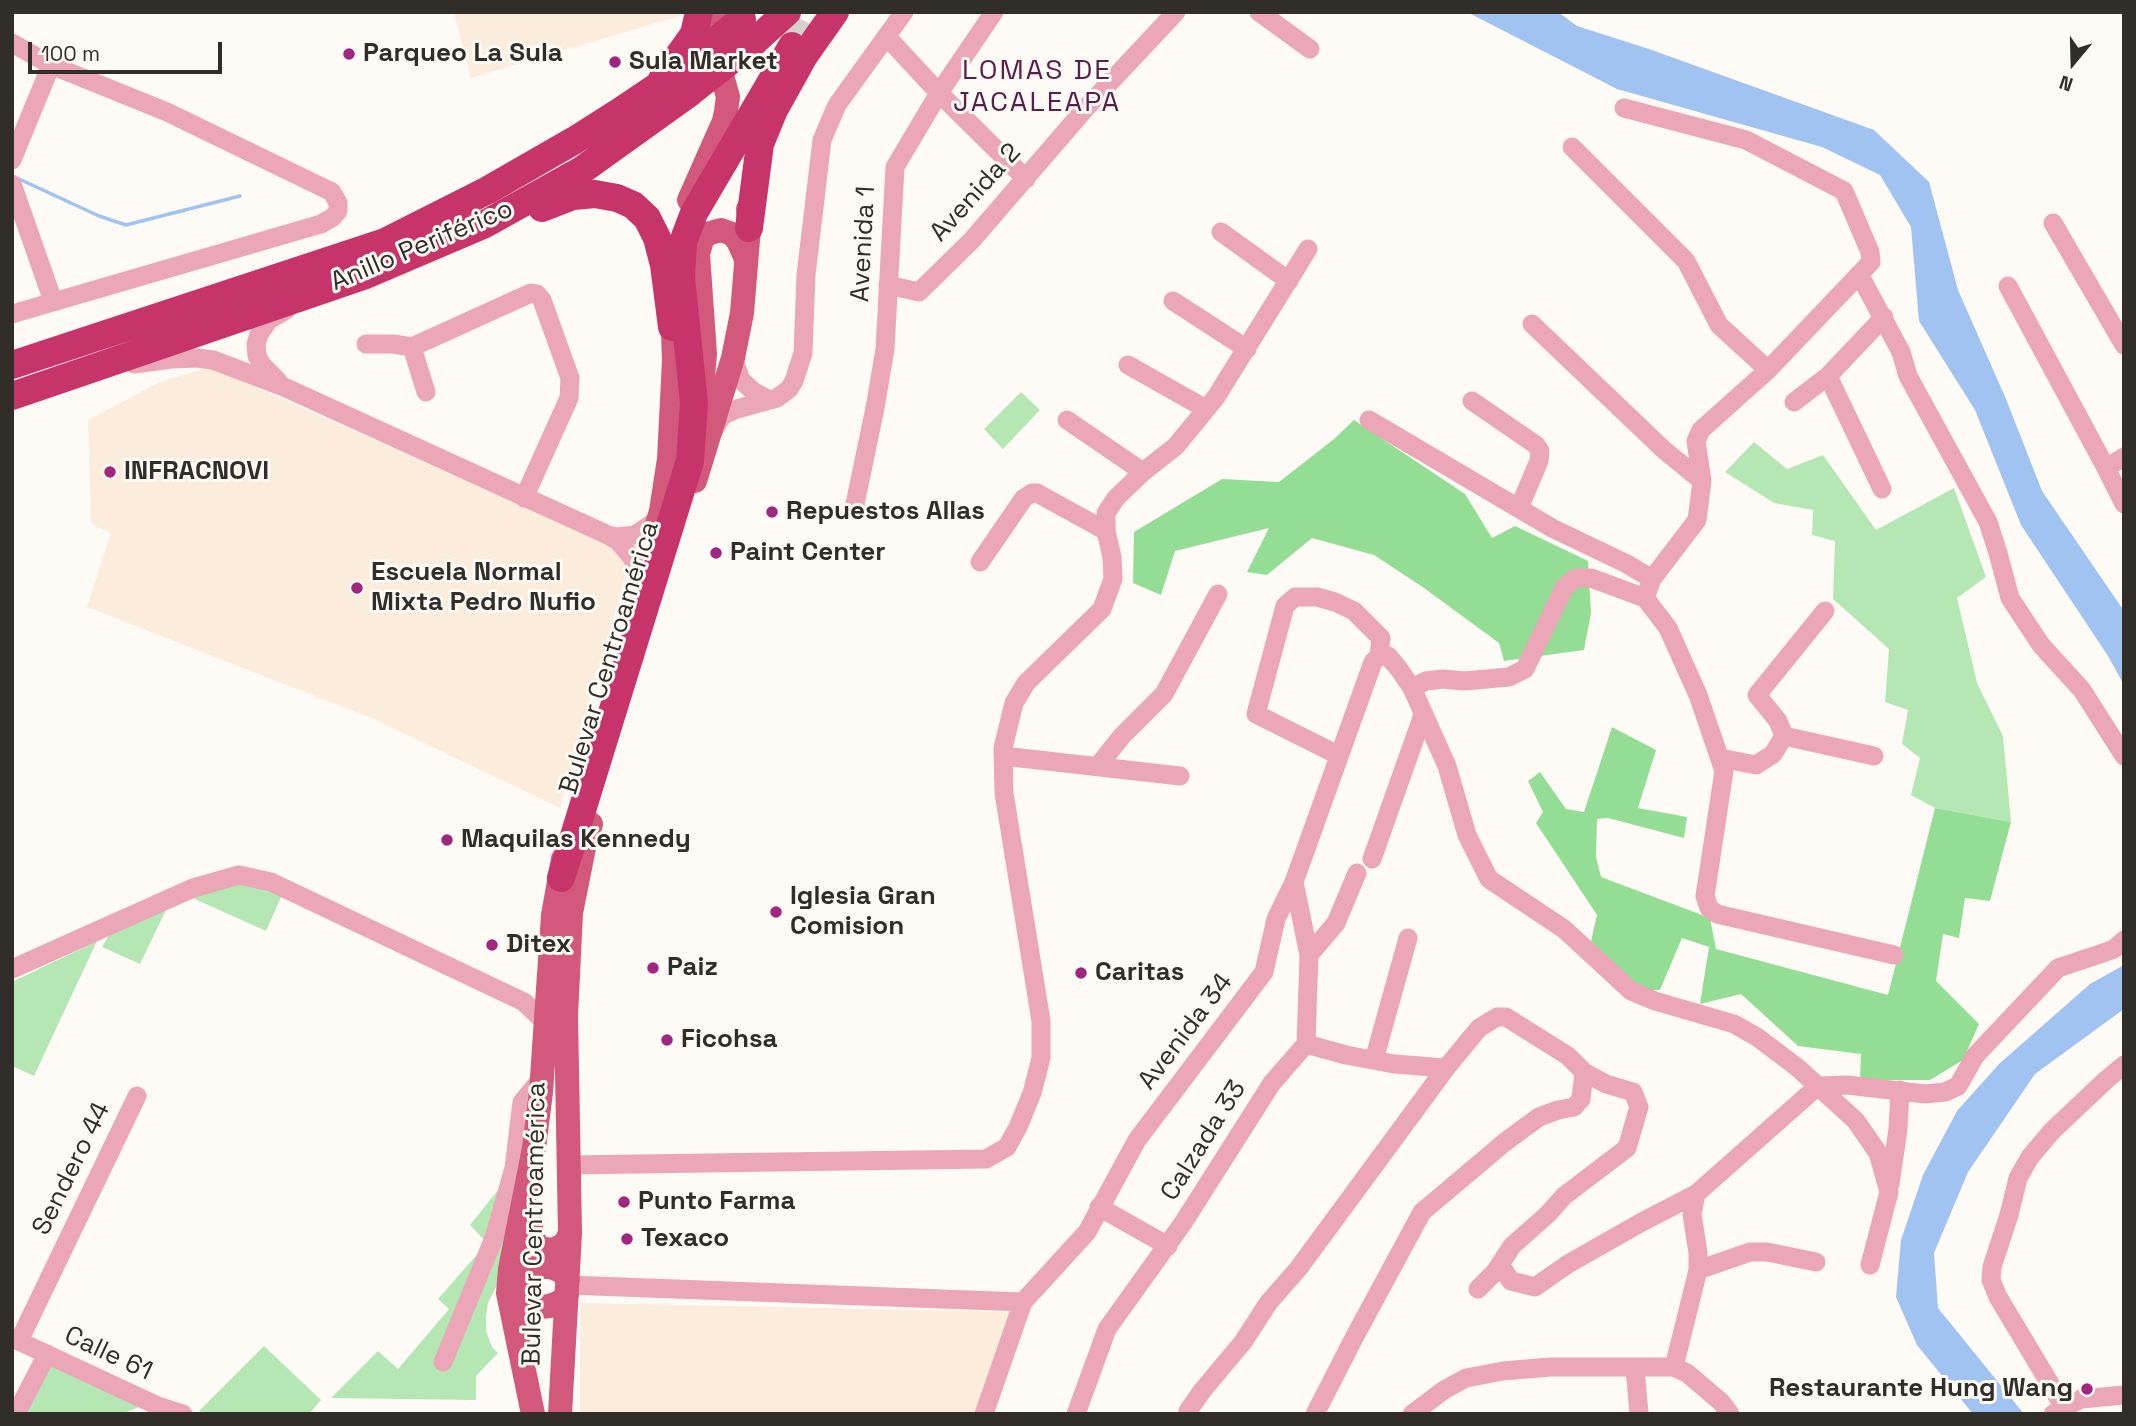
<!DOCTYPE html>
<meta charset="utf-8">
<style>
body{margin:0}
#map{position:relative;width:2136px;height:1426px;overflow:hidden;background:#fefaf6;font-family:"Space Grotesk",sans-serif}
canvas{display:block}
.frame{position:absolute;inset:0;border:14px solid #312d29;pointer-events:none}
.north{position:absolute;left:2038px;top:28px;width:70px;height:70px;-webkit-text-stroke:5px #fefaf6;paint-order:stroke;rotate:199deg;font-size:19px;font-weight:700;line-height:28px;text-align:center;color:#312d29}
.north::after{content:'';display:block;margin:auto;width:24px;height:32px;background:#312d29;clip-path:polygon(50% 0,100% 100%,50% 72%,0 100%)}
.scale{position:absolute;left:28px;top:42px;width:194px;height:32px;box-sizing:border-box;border:4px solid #312d29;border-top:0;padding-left:9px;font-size:21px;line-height:24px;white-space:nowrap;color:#312d29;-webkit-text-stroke:5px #fefaf6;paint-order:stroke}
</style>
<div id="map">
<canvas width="2136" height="1426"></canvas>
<div class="frame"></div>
<div class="north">N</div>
<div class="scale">100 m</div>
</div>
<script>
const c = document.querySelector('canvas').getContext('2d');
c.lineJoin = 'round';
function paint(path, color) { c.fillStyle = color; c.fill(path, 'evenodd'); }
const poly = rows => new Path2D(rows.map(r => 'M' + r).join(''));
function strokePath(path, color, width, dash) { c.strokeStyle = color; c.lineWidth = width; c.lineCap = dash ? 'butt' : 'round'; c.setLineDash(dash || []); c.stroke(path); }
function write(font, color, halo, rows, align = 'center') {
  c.font = font + ' "Space Grotesk",sans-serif'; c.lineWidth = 6; c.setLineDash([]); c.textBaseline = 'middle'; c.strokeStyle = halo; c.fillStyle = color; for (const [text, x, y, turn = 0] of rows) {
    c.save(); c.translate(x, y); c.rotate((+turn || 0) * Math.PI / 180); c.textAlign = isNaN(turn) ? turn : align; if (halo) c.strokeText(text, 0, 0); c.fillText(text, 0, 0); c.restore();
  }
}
paint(poly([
 [454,12,686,12,686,14,471,78],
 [210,367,611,545,623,556,627,569,560,808,374,719,87,607,111,533,91,524,88,420,160,382],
 [580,1303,1016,1312,981,1414,580,1414]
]), '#fcecdb');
paint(poly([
 [1021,392,1040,410,1003,449,984,429],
 [1754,442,1787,469,1823,455,1876,530,1954,488,1986,577,1957,598,1977,683,2003,736,2011,822,1935,808,1911,795,1920,758,1902,744,1908,710,1885,702,1889,649,1833,599,1835,541,1812,535,1813,510,1774,503,1725,472],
 [231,885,248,885,282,895,266,931,188,896],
 [167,908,140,964,102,947,109,935],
 [97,941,34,1076,12,1066,12,982],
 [514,1170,504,1271,488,1303,486,1316,486,1331,492,1347,498,1353,476,1376,476,1400,331,1398,378,1351,398,1369,449,1309,438,1299,487,1243,470,1225],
 [264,1346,321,1400,309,1414,206,1414,199,1411],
 [49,1359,145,1405,121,1414,22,1414]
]), '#b5e7b5');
paint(poly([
 [1354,420,1465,494,1492,538,1515,526,1588,561,1591,613,1584,650,1504,661,1499,643,1424,588,1374,555,1312,538,1267,575,1247,572,1269,528,1175,551,1161,595,1133,583,1134,532,1222,479,1279,482,1334,439],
 [1612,727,1656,750,1638,808,1687,817,1684,838,1608,818,1597,819,1596,857,1601,877,1710,918,1716,949,1888,995,1935,808,2011,822,1990,901,1965,898,1959,938,1943,934,1936,981,1979,1024,1963,1060,1930,1080,1860,1080,1861,1054,1798,1046,1741,994,1700,1004,1709,947,1682,938,1660,990,1640,990,1591,941,1597,915,1536,823,1543,812,1528,781,1540,772,1566,809,1584,812]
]), '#93de94');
paint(poly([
 [1467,12,1558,12,1577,26,1649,49,1874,130,1929,182,1958,290,2006,399,2042,491,2124,611,2124,685,2108,656,2021,525,1975,410,1919,321,1911,227,1880,175,1822,147,1617,89],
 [2124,965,2124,1009,2035,1074,1968,1172,1934,1253,1938,1308,2024,1414,1973,1414,1917,1345,1896,1297,1901,1240,1923,1175,1957,1111,1999,1064,2090,984]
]), '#a0c3f1');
strokePath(poly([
 [17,178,99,216,126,225,240,196]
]), '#a0c3f1', 3.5);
strokePath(poly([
 [792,46,810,12]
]), '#d5d1cd', 28, [28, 14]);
strokePath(poly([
 [1259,12,1310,49],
 [887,37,939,93,1026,179],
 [12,43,51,65,167,112,332,192,338,203,338,211,333,217,321,224,12,314],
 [1624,108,1746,140,1844,191,1870,252,1871,262,1768,370,1701,430,1696,441,1702,481,1697,520,1652,579,1645,598],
 [1572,147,1686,261,1719,325,1768,370],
 [12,160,51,65],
 [12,184,53,301],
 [2053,223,2124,345],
 [1221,232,1289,281],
 [1859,274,1901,352,1908,376,1988,522,1998,553,2010,598,2041,645,2082,690,2124,756],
 [888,285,919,292,972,240,1085,109,1176,12],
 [2008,286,2106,468,2124,504],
 [1173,301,1247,349],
 [1532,324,1664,450,1702,481],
 [366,344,393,344,412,347,531,293,537,294,542,300,570,378,569,398,524,498],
 [412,347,426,392],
 [733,358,741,380,753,391,769,400],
 [134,364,171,359,197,358,213,360,284,387,608,535,618,541,633,559,639,581],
 [1128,365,1206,409],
 [1828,376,1882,489],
 [278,381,262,365,257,356,256,344,259,334,269,320,286,310],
 [1472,401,1536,445,1540,451,1539,461,1519,508],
 [1794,402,1828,376,1884,317],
 [1067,420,1143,472],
 [1369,420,1552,528,1627,564,1652,579],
 [713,431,722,416,737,409,777,398,789,389,794,381,803,353,806,275,822,140,837,105,904,12],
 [2106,468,2124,457],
 [855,504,875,408,885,349,895,167,939,93,994,12],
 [608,535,617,537,635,535,659,519],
 [980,562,1024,498,1032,493,1037,493,1106,531],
 [1379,656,1388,656,1399,669,1412,688,1447,766,1467,835,1489,879,1564,929,1631,991,1655,1001,1734,1024,1757,1037,1798,1068,1856,1121,1878,1153,1889,1192,1870,1265],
 [1412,688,1426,681,1443,679,1464,681,1509,677,1525,669,1564,588,1575,578,1591,578,1645,598,1668,628,1698,695,1724,771,1705,896,1709,908,1717,914,1894,955],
 [1784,736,1778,721,1757,695,1825,611],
 [1784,736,1874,756],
 [1338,755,1256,714,1285,606,1295,597,1317,597,1335,602,1354,611,1381,638,1379,656],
 [1003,756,1180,776],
 [1720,758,1756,765,1773,754,1784,736],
 [1098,766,1122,736,1164,694,1218,594],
 [1372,859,1423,715],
 [1309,955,1336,923,1357,873],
 [12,969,193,888,239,875,271,882,524,1002,545,1022],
 [1306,1044,1346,1055,1394,1064,1446,1068],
 [1374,1060,1408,938],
 [568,1165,986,1159,1007,1147,1018,1127,1032,1093,1041,1058,1041,1021,1004,793,1003,748,1014,703,1026,683,1102,609,1113,579,1112,557,1106,531,1106,513,1116,498,1143,472,1176,446,1216,397,1308,249],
 [1890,1184,1898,1129,1900,1090],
 [1099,1207,1168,1246],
 [1500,1265,1511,1281,1535,1287,1568,1264,1642,1222,1696,1194],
 [1698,1270,1750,1252,1767,1252,1816,1262],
 [568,1285,1023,1302],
 [1478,1289,1495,1272,1512,1246,1548,1214,1564,1196,1627,1148,1639,1107,1633,1092,1606,1084,1584,1072],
 [12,1338,158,1406,183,1414],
 [19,1341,137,1096],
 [443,1362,494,1238,514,1168,522,1102,542,1078],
 [1674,1367,1698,1270,1698,1253,1692,1214,1696,1194,1818,1086,1847,1085,1925,1094,1945,1092,1958,1086,1975,1056,2058,968,2100,954,2114,949,2124,940],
 [1635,1368,1639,1414],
 [16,1414,47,1354],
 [984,1414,1023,1302,1087,1232,1137,1140,1264,972,1276,919,1294,882,1373,662,1379,656],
 [1076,1414,1107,1329,1183,1223,1272,1083,1306,1044,1309,955,1294,882],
 [1188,1414,1188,1411,1202,1391,1243,1342,1269,1302,1298,1269,1446,1068,1479,1028,1497,1017,1506,1017,1568,1056,1584,1072,1581,1099,1574,1107,1558,1110,1539,1117,1505,1142,1422,1212,1355,1336,1315,1414],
 [1412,1414,1444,1390,1466,1378,1503,1371,1550,1367,1674,1367,1687,1373,1721,1402,1730,1414],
 [2053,1414,2081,1399,2124,1395],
 [2068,1414,1998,1297,1991,1280,1992,1267,2009,1215,2018,1178,2030,1157,2052,1131,2106,1080,2124,1065]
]), '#eba6b7', 19);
strokePath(poly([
 [717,12,726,52],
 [689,200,724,121,726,111,728,97,715,50],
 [701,399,705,354,698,254,702,240,707,234,721,230,732,234,738,241,746,259],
 [695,481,733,358,742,313,749,228,748,209],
 [655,531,661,511,669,459,674,360,672,307],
 [531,1225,532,1238,540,1248,553,1250,565,1244,570,1233],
 [521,1279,529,1271,539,1267,551,1267,561,1271,568,1279],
 [522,1298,530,1304,540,1307,550,1306,560,1302,567,1295],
 [533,1414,508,1293,510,1269,534,1148,541,1092,553,915,563,859],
 [560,1414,570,1233,566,1016,571,913,584,848,591,824]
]), '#d2587e', 24);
strokePath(poly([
 [754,42,787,12],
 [662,79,694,34,699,12],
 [542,208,573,196,595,194,617,198,633,205,647,218,657,238,664,265,672,327],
 [749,228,760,144,774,110,804,56,835,12],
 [12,365,385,242,488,190,575,140,619,112,677,73],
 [12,396,363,276,485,224,582,170,688,94],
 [561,878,630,655]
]), '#c73469', 28);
strokePath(poly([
 [677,73,742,19],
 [688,94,754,42],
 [630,655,690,461,694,403,681,278,683,242,694,213,792,46]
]), '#c73469', 28);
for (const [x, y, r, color] of [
 [349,54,7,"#9f2780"],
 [615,62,7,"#9f2780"],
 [110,472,7,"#9f2780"],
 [772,512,7,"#9f2780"],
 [716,553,7,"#9f2780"],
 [357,588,7,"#9f2780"],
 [447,840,7,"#9f2780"],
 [776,912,7,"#9f2780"],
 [492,945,7,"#9f2780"],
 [653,968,7,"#9f2780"],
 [1081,973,7,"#9f2780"],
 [667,1040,7,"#9f2780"],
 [624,1202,7,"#9f2780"],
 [627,1239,7,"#9f2780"],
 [2087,1389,7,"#9f2780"]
]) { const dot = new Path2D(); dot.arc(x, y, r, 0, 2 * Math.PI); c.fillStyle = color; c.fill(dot); strokePath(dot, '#fefaf6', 2.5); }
write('bold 26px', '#312d29', '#fefaf6', [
 ["Parqueo La Sula",363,54],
 ["Sula Market",629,62],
 ["INFRACNOVI",124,472],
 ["Repuestos Allas",786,512],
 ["Paint Center",730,553],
 ["Escuela Normal",371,573],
 ["Mixta Pedro Nufio",371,603],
 ["Maquilas Kennedy",461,840],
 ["Iglesia Gran",790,897],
 ["Comision",790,927],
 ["Ditex",506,945],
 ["Paiz",667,968],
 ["Caritas",1095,973],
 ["Ficohsa",681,1040],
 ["Punto Farma",638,1202],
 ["Texaco",641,1239],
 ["Restaurante Hung Wang",2073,1389,"right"]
], 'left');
write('26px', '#312d29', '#fefaf6', [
 ["Avenida 2",976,193,-48],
 ["Avenida 1",864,244,-87],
 ["Anillo Periférico",422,246,-23],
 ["Bulevar Centroamérica",610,658,-73],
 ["Avenida 34",1186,1032,-53],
 ["Calzada 33",1204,1141,-58],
 ["Sendero 44",72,1169,-64],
 ["Bulevar Centroamérica",535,1224,-89],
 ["Calle 61",108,1354,25]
]);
c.letterSpacing = '2px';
write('28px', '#591f48', '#fefaf6', [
 ["LOMAS DE",1037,71],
 ["JACALEAPA",1037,103]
]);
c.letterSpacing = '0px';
</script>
